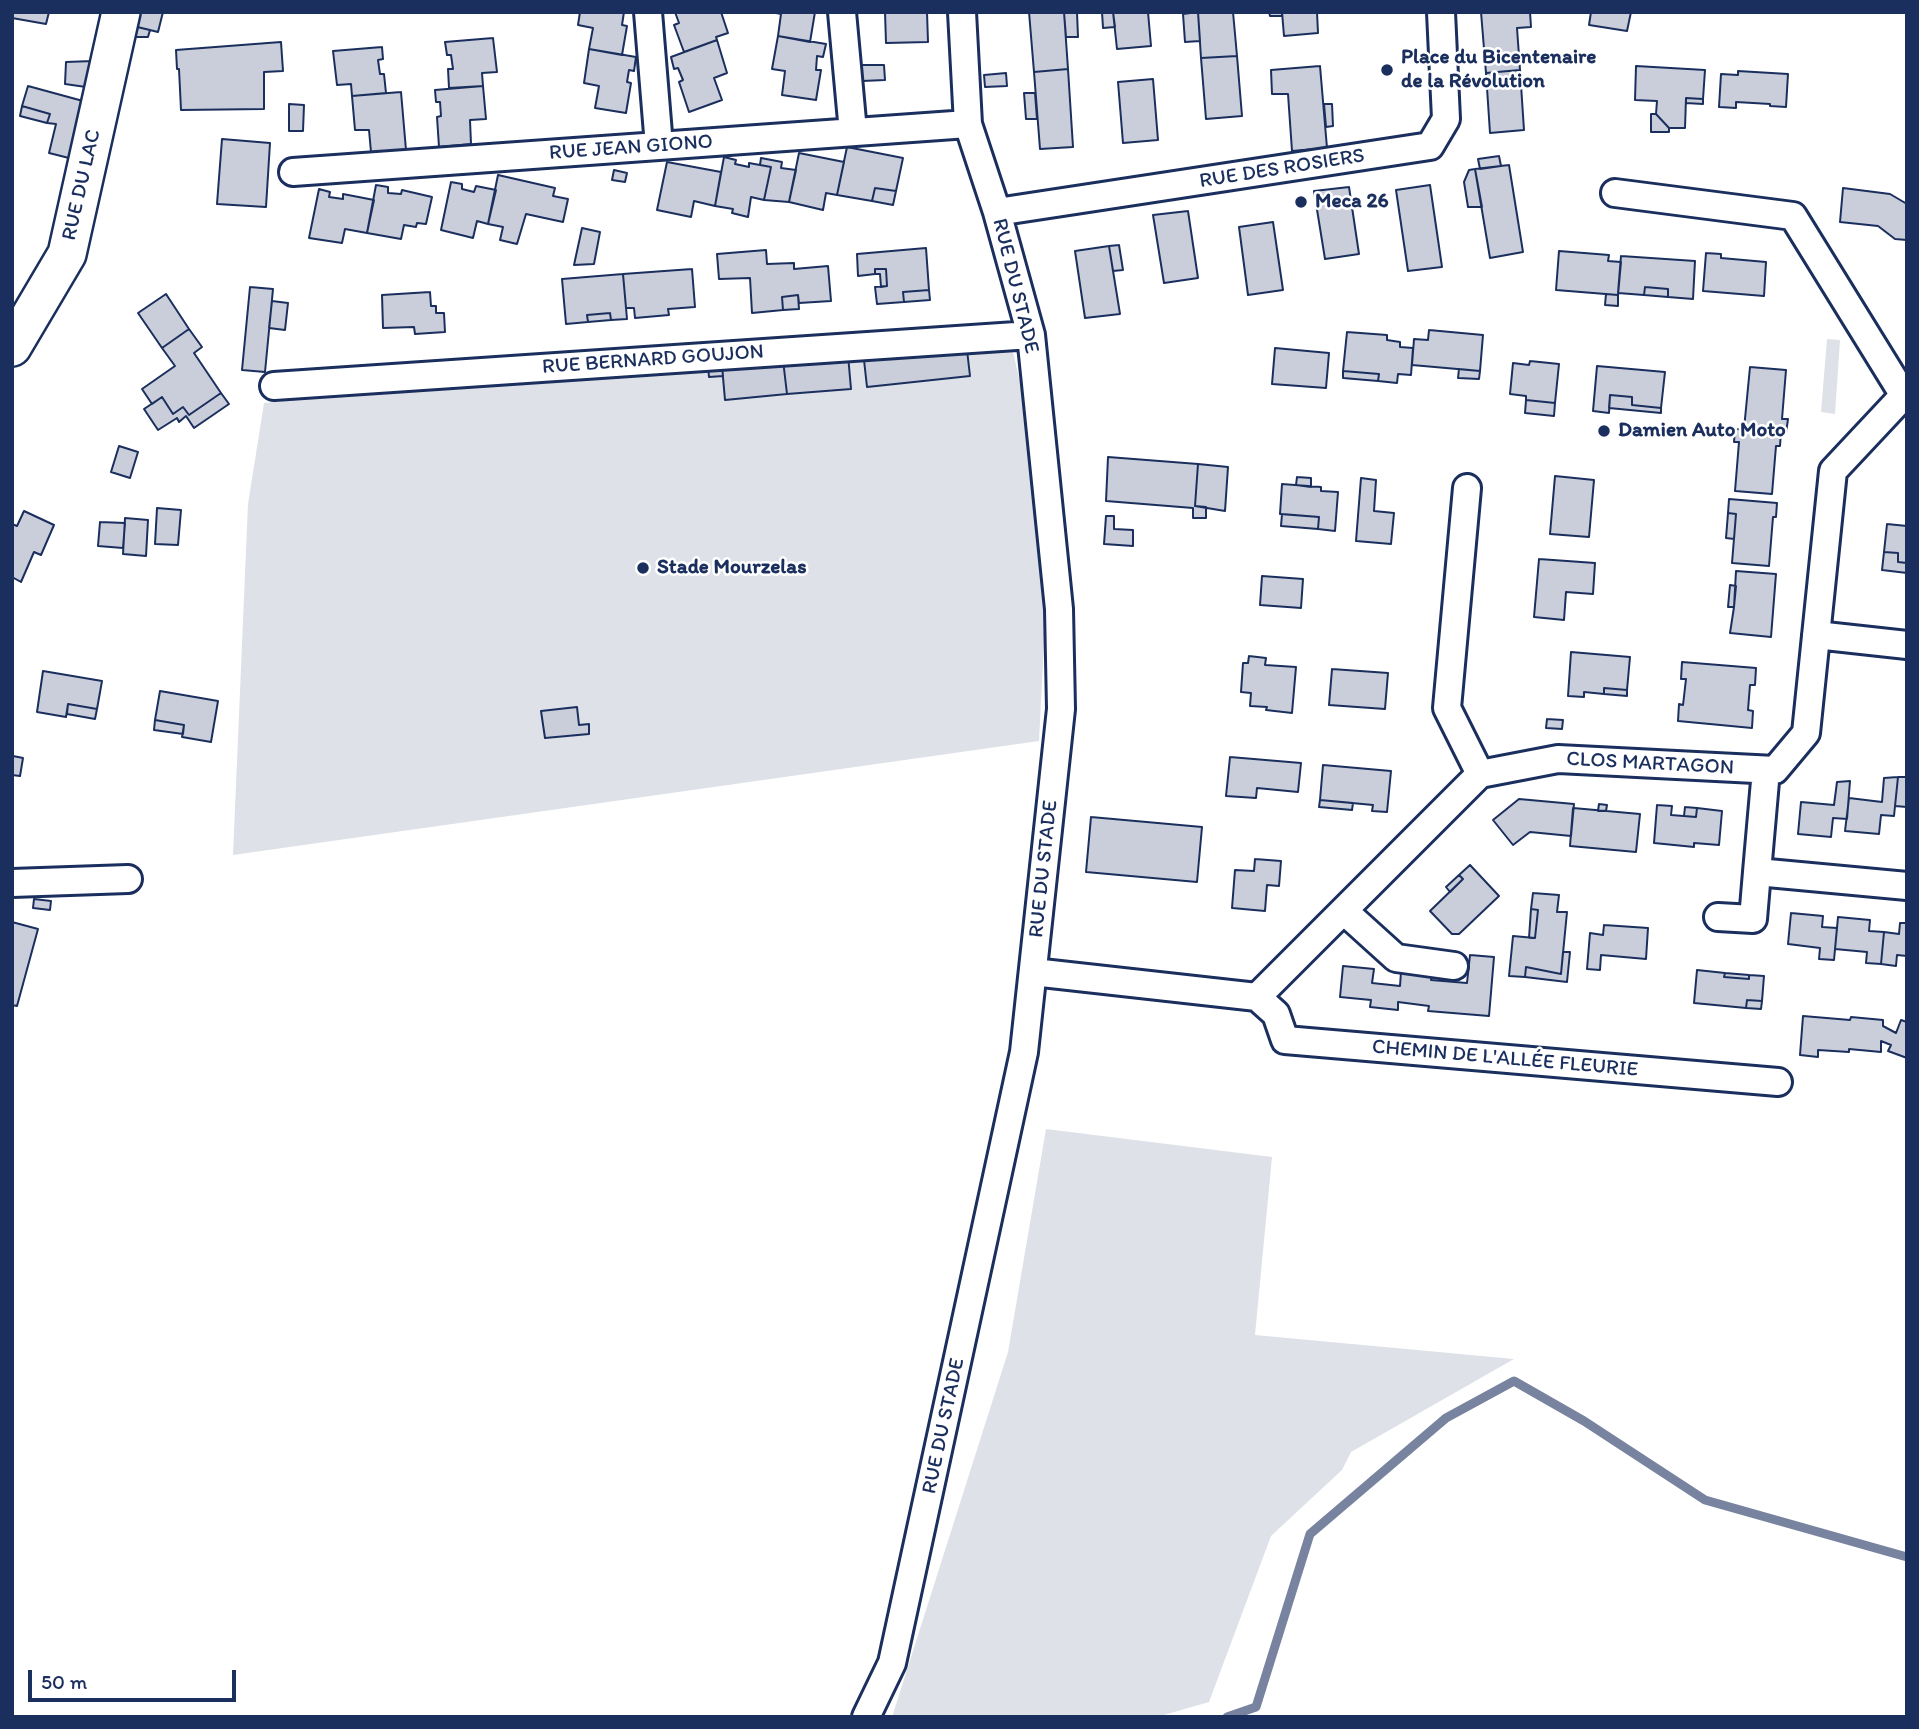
<!DOCTYPE html>
<meta charset="utf-8">
<style>
body{margin:0}
#map{position:relative;width:1919px;height:1729px;overflow:hidden;background:#fff;font-family:Itim,sans-serif}
canvas{display:block}
.frame{position:absolute;inset:0;border:14px solid #1b2f5e;pointer-events:none}
.scale{position:absolute;left:28px;top:1670px;width:208px;height:32px;box-sizing:border-box;border:4px solid #1b2f5e;border-top:0;padding-left:9px;font-size:21px;line-height:24px;white-space:nowrap;color:#1b2f5e;-webkit-text-stroke:5px #fff;paint-order:stroke}
</style>
<div id="map">
<canvas width="1919" height="1729"></canvas>
<div class="frame"></div>
<div class="scale">50 m</div>
</div>
<script>
const c = document.querySelector('canvas').getContext('2d');
c.lineJoin = 'round';
function paint(path, color) { c.fillStyle = color; c.fill(path, 'evenodd'); }
const poly = rows => new Path2D(rows.map(r => 'M' + r).join(''));
function strokePath(path, color, width, dash) { c.strokeStyle = color; c.lineWidth = width; c.lineCap = dash ? 'butt' : 'round'; c.setLineDash(dash || []); c.stroke(path); }
function write(font, color, halo, rows, align = 'center') {
  c.font = font + ' Itim,sans-serif'; c.lineWidth = 5; c.setLineDash([]); c.textBaseline = 'middle'; c.strokeStyle = halo; c.fillStyle = color; for (const [text, x, y, turn = 0] of rows) {
    c.save(); c.translate(x, y); c.rotate((+turn || 0) * Math.PI / 180); c.textAlign = isNaN(turn) ? turn : align; if (halo) c.strokeText(text, 0, 0); c.fillText(text, 0, 0); c.restore();
  }
}
paint(poly([
 [1007,325,1021,387,1037,512,1045,624,1039,741,233,855,248,504,264,403],
 [1827,339,1840,340,1835,414,1821,412],
 [1046,1129,1272,1157,1255,1335,1514,1359,1351,1452,1342,1470,1271,1536,1209,1702,1157,1717,892,1717,1008,1352]
]), '#dee1e7');
strokePath(poly([
 [1227,1717,1256,1707,1310,1534,1446,1418,1514,1381,1584,1421,1705,1500,1907,1557]
]), '#77839f', 9);
const building = poly([
 [12,12,49,12,46,24,12,18,12,12],
 [132,12,163,12,158,32,129,25,132,12],
 [580,12,624,12,622,25,627,26,622,55,589,49,593,28,578,25,580,12],
 [675,12,721,12,728,33,716,37,717,40,684,52,674,25,679,23,675,12],
 [771,12,815,12,810,42,778,36,781,14,771,12],
 [885,12,927,12,928,42,886,43,885,12],
 [1029,12,1064,12,1068,69,1034,72,1029,12],
 [1064,12,1077,12,1078,37,1066,37,1064,12],
 [1102,12,1113,12,1115,27,1103,28,1102,12],
 [1113,12,1148,12,1151,46,1117,49,1113,12],
 [1198,12,1200,41,1185,42,1183,14,1198,12],
 [1198,12,1233,12,1237,56,1201,58,1198,12],
 [1269,12,1282,12,1282,16,1270,16,1269,12],
 [1282,12,1317,12,1318,33,1284,36,1282,12],
 [1481,12,1530,12,1531,27,1517,28,1520,70,1486,73,1481,12],
 [1591,12,1631,12,1627,31,1589,25,1591,12],
 [129,25,150,30,148,37,126,37,129,25],
 [778,36,826,44,823,57,817,56,816,70,821,70,816,100,782,95,785,71,772,69,778,36],
 [493,38,497,72,482,73,483,86,449,88,448,69,453,69,451,55,447,55,445,42,493,38],
 [717,40,727,73,714,78,722,100,689,112,679,82,683,80,678,68,674,69,671,57,717,40],
 [281,42,283,71,264,72,264,109,181,110,179,69,177,69,176,50,281,42],
 [382,47,383,59,378,60,380,74,384,74,386,93,352,96,351,84,337,85,333,51,382,47],
 [589,49,636,57,634,71,629,70,627,82,631,83,626,113,595,108,599,86,584,83,589,49],
 [1237,56,1242,116,1206,119,1201,58,1237,56],
 [93,61,86,87,65,84,66,62,93,61],
 [861,65,884,65,885,80,862,81,861,65],
 [1320,66,1327,148,1292,151,1288,94,1272,94,1271,70,1320,66],
 [1636,66,1705,70,1703,99,1686,98,1685,128,1669,128,1656,114,1657,101,1635,100,1636,66],
 [1068,69,1073,147,1040,149,1034,72,1068,69],
 [1520,70,1524,130,1490,133,1486,73,1520,70],
 [1738,71,1788,74,1786,107,1770,106,1770,104,1736,102,1736,108,1719,107,1721,74,1738,75,1738,71],
 [1006,73,1007,86,985,87,984,75,1006,73],
 [1153,79,1158,140,1123,143,1118,82,1153,79],
 [28,86,83,101,69,158,49,153,56,124,47,123,50,114,22,106,28,86],
 [483,86,486,119,470,120,471,144,439,147,437,117,441,116,440,102,436,102,435,90,483,86],
 [401,92,406,150,371,152,369,130,355,130,352,96,401,92],
 [1024,93,1035,93,1037,119,1026,119,1024,93],
 [1686,98,1703,99,1703,104,1686,103,1686,98],
 [289,104,304,105,303,131,289,131,289,104],
 [1324,104,1332,104,1333,126,1326,127,1324,104],
 [22,106,50,114,47,123,20,116,22,106],
 [1651,114,1656,114,1669,128,1669,132,1651,132,1651,114],
 [222,139,270,143,266,207,217,204,222,139],
 [847,147,903,158,896,191,875,188,872,201,837,195,847,147],
 [799,153,844,162,837,195,826,193,823,210,789,202,799,153],
 [1499,156,1501,166,1480,169,1478,159,1499,156],
 [724,157,736,160,735,164,749,167,749,163,771,167,764,200,751,197,748,217,732,213,733,209,715,206,724,157],
 [761,158,782,162,781,168,796,170,789,202,764,200,771,167,760,165,761,158],
 [667,162,721,172,715,206,694,201,691,217,657,210,667,162],
 [1509,165,1523,252,1490,258,1475,169,1509,165],
 [1475,169,1482,207,1468,207,1464,182,1469,170,1475,169],
 [614,170,627,173,625,182,612,180,614,170],
 [498,175,555,188,553,196,568,199,563,222,526,214,517,244,500,240,503,227,488,224,498,175],
 [451,182,462,184,462,189,474,192,476,186,496,190,488,224,477,221,473,238,441,230,451,182],
 [376,185,388,187,388,193,401,194,402,190,432,197,426,224,417,223,416,227,404,225,401,239,367,233,376,185],
 [1430,185,1442,267,1408,271,1396,190,1430,185],
 [1349,187,1359,254,1325,259,1314,191,1349,187],
 [875,188,896,191,893,205,872,201,875,188],
 [1843,188,1890,194,1907,204,1907,240,1895,239,1878,226,1840,222,1843,188],
 [319,189,330,192,329,197,343,199,343,194,374,200,367,233,345,229,342,243,309,238,319,189],
 [1188,211,1198,278,1164,283,1153,215,1188,211],
 [1273,222,1283,290,1248,295,1239,227,1273,222],
 [582,228,600,232,594,264,574,265,582,228],
 [1119,245,1123,270,1113,271,1109,246,1119,245],
 [1109,246,1120,314,1085,318,1075,251,1109,246],
 [926,248,929,290,903,292,904,302,877,304,875,287,887,286,886,269,875,269,875,274,858,276,857,254,926,248],
 [766,250,767,264,794,263,794,269,828,266,831,301,799,303,798,295,782,297,783,310,752,313,750,278,719,279,717,254,766,250],
 [1559,251,1609,255,1608,261,1621,262,1618,295,1556,290,1559,251],
 [1706,253,1721,254,1721,258,1766,262,1764,296,1703,291,1706,253],
 [1621,256,1695,261,1693,299,1668,297,1668,289,1645,287,1644,295,1618,293,1621,256],
 [692,269,695,307,668,309,669,315,635,318,634,308,626,308,623,274,692,269],
 [875,269,886,269,887,286,881,287,880,274,875,274,875,269],
 [623,274,627,319,611,320,610,313,587,315,588,322,566,324,562,279,623,274],
 [250,287,273,289,265,372,242,370,250,287],
 [1645,287,1668,289,1668,297,1644,295,1645,287],
 [929,290,930,300,904,302,903,292,929,290],
 [430,292,431,306,436,306,436,313,444,313,445,332,415,334,414,327,383,328,382,295,430,292],
 [166,294,189,329,162,348,138,313,166,294],
 [1606,294,1618,295,1618,306,1605,305,1606,294],
 [798,295,799,309,783,310,782,297,798,295],
 [272,301,288,303,285,330,269,328,272,301],
 [610,313,611,320,588,322,587,315,610,313],
 [189,329,202,347,194,353,221,393,189,415,183,407,173,414,162,397,152,404,142,389,175,366,162,348,189,329],
 [1429,330,1483,335,1480,371,1412,365,1414,339,1428,340,1429,330],
 [1347,332,1387,335,1387,340,1400,342,1400,347,1413,348,1411,375,1398,374,1397,383,1378,381,1379,374,1343,371,1347,332],
 [1275,348,1329,353,1326,388,1272,384,1275,348],
 [967,350,970,376,867,387,864,360,967,350],
 [848,355,851,389,787,394,783,360,848,355],
 [783,360,787,394,725,400,722,366,783,360],
 [1530,361,1559,364,1555,403,1526,400,1526,396,1510,394,1513,363,1529,365,1530,361],
 [708,366,722,366,723,376,709,377,708,366],
 [1597,366,1665,372,1661,408,1632,405,1632,397,1610,395,1609,413,1593,411,1597,366],
 [1750,367,1786,370,1782,419,1788,419,1786,433,1744,429,1750,367],
 [1459,369,1480,371,1479,379,1458,378,1459,369],
 [1343,371,1379,374,1378,381,1343,378,1343,371],
 [221,393,229,404,194,428,186,416,179,422,177,418,158,430,144,409,162,397,173,414,183,407,189,415,221,393],
 [1610,395,1632,397,1632,405,1661,408,1661,413,1609,408,1610,395],
 [1526,400,1555,403,1554,416,1525,413,1526,400],
 [1735,429,1781,432,1780,446,1776,446,1772,494,1735,491,1739,442,1734,442,1735,429],
 [119,446,138,452,130,478,111,472,119,446],
 [1108,457,1198,464,1195,506,1206,507,1206,518,1193,518,1193,508,1106,501,1108,457],
 [1198,464,1228,467,1225,511,1195,506,1198,464],
 [1555,476,1594,480,1589,537,1550,534,1555,476],
 [1297,477,1311,478,1311,487,1296,485,1297,477],
 [1361,478,1376,480,1374,511,1394,513,1391,544,1356,541,1361,478],
 [1282,484,1321,487,1321,491,1338,492,1335,531,1318,529,1319,517,1280,514,1282,484],
 [1729,499,1777,503,1776,517,1773,517,1769,566,1732,563,1736,514,1728,513,1729,499],
 [157,508,181,510,178,545,155,544,157,508],
 [24,511,54,525,41,555,34,552,21,582,12,577,12,524,17,526,24,511],
 [1728,513,1736,514,1734,539,1726,538,1728,513],
 [1282,514,1319,517,1318,529,1281,526,1282,514],
 [1106,516,1114,516,1114,529,1133,530,1133,546,1104,544,1106,516],
 [125,518,148,520,146,556,123,554,125,518],
 [100,522,125,523,123,548,98,546,100,522],
 [1887,524,1907,526,1907,563,1898,562,1898,553,1884,552,1887,524],
 [1884,552,1898,553,1898,562,1907,563,1907,573,1882,570,1884,552],
 [1539,559,1595,563,1593,594,1566,592,1564,620,1534,617,1539,559],
 [1736,571,1776,574,1771,637,1730,633,1734,607,1736,571],
 [1262,576,1303,579,1301,608,1260,605,1262,576],
 [1730,585,1736,586,1734,607,1728,607,1730,585],
 [1571,652,1630,657,1627,690,1604,688,1604,694,1584,692,1584,697,1568,696,1571,652],
 [1249,656,1266,658,1265,665,1296,667,1292,713,1266,710,1267,707,1250,706,1251,693,1241,692,1243,663,1248,663,1249,656],
 [1682,662,1756,668,1755,685,1750,685,1748,710,1753,711,1752,728,1678,721,1679,704,1683,705,1686,679,1681,679,1682,662],
 [1332,669,1388,673,1385,709,1329,705,1332,669],
 [43,671,102,681,97,709,68,704,66,717,37,712,43,671],
 [1604,688,1627,690,1627,696,1604,694,1604,688],
 [160,691,218,701,211,742,182,737,184,725,155,720,160,691],
 [68,704,97,709,95,719,67,714,68,704],
 [577,707,579,725,589,724,589,734,545,738,541,711,577,707],
 [1547,719,1563,720,1562,729,1546,728,1547,719],
 [155,720,184,725,183,734,154,730,155,720],
 [13,756,23,758,20,776,12,775,13,756],
 [1230,757,1301,763,1298,792,1257,788,1256,798,1226,796,1230,757],
 [1323,765,1391,771,1387,812,1372,811,1373,805,1320,800,1323,765],
 [1898,777,1907,777,1907,807,1895,806,1898,777],
 [1898,777,1894,816,1881,815,1879,834,1845,831,1849,798,1882,802,1884,778,1898,777],
 [1850,781,1847,819,1833,818,1831,837,1798,834,1801,802,1834,805,1837,782,1850,781],
 [1519,799,1574,804,1571,836,1530,832,1513,845,1493,820,1519,799],
 [1320,800,1353,803,1352,810,1319,807,1320,800],
 [1599,804,1607,805,1606,811,1598,811,1599,804],
 [1657,805,1672,806,1671,815,1696,817,1697,808,1722,811,1719,845,1694,843,1694,847,1654,843,1657,805],
 [1685,807,1697,808,1696,817,1684,816,1685,807],
 [1573,808,1640,814,1636,852,1570,846,1573,808],
 [1091,817,1202,827,1197,882,1086,872,1091,817],
 [1255,859,1281,861,1279,886,1267,885,1265,911,1232,908,1235,870,1254,871,1255,859],
 [1470,865,1499,896,1459,934,1452,934,1430,911,1463,879,1459,875,1470,865],
 [1459,875,1463,879,1450,892,1446,887,1459,875],
 [1533,893,1559,895,1557,912,1567,912,1561,974,1526,967,1525,977,1509,976,1513,936,1535,938,1538,910,1531,909,1533,893],
 [34,899,51,901,50,910,33,908,34,899],
 [1531,909,1538,910,1535,938,1529,938,1531,909],
 [1791,913,1823,916,1822,927,1837,928,1834,960,1819,959,1820,948,1788,944,1791,913],
 [1838,917,1870,920,1869,931,1884,932,1881,964,1866,963,1867,952,1835,949,1838,917],
 [12,922,38,929,17,1006,12,1005,12,922],
 [1900,923,1907,923,1907,956,1897,955,1896,966,1881,964,1884,932,1899,934,1900,923],
 [1604,925,1648,928,1646,959,1601,955,1600,970,1587,969,1590,933,1603,935,1604,925],
 [1563,952,1570,952,1567,982,1525,977,1526,967,1561,974,1563,952],
 [1470,955,1494,957,1489,1016,1428,1011,1429,1006,1398,1002,1398,1010,1370,1007,1371,1000,1340,997,1343,966,1374,969,1372,983,1400,986,1401,972,1432,975,1431,980,1467,983,1470,955],
 [1697,970,1725,973,1724,977,1749,979,1749,975,1764,976,1762,1001,1747,1000,1746,1008,1694,1003,1697,970],
 [1725,973,1749,975,1749,979,1724,977,1725,973],
 [1747,1000,1762,1001,1761,1009,1746,1008,1747,1000],
 [1803,1016,1850,1020,1851,1017,1883,1020,1883,1026,1896,1033,1901,1020,1907,1022,1907,1058,1888,1051,1891,1045,1881,1041,1881,1052,1849,1049,1849,1052,1818,1050,1818,1057,1800,1055,1803,1016]
]);
paint(building, '#caceda');
strokePath(building, '#1b2f5e', 2);
const street = poly([
 [648,12,659,146],
 [842,12,853,132],
 [293,172,968,124],
 [1615,193,1793,216,1903,394],
 [997,212,1430,146,1446,119,1441,12],
 [274,386,1031,335],
 [1467,488,1447,708,1480,774],
 [1816,635,1907,645],
 [1766,770,1757,872,1907,886],
 [12,883,128,879],
 [1344,911,1396,958,1454,966],
 [1718,917,1753,919,1757,872],
 [1033,972,1257,997,1480,774,1558,759,1775,770,1806,733,1833,471,1907,392],
 [1257,997,1276,1014,1285,1040,1778,1082],
 [866,1717,892,1663,1024,1052,1061,709,1059,609,1031,335,997,212,968,124,962,12]
]);
const secondary = poly([
 [12,347,67,254,121,12]
]);
strokePath(street, '#1b2f5e', 32);
strokePath(secondary, '#1b2f5e', 42);
strokePath(street, '#fff', 26);
strokePath(secondary, '#fff', 37);
for (const [x, y, r, color] of [
 [1387,70,7,"#1b2f5e"],
 [1301,202,7,"#1b2f5e"],
 [1604,431,7,"#1b2f5e"],
 [643,568,7,"#1b2f5e"]
]) { const dot = new Path2D(); dot.arc(x, y, r, 0, 2 * Math.PI); c.fillStyle = color; c.fill(dot); strokePath(dot, '#fff', 2.5); }
write('bold 21px', '#1b2f5e', '#fff', [
 ["Place du Bicentenaire",1401,58],
 ["de la Révolution",1401,82],
 ["Meca 26",1315,202],
 ["Damien Auto Moto",1618,431],
 ["Stade Mourzelas",657,568]
], 'left');
write('21px', '#1b2f5e', '#fff', [
 ["RUE JEAN GIONO",631,148,-4],
 ["RUE DES ROSIERS",1282,169,-9],
 ["RUE DU LAC",82,185,-77],
 ["RUE DU STADE",1015,286,76],
 ["RUE BERNARD GOUJON",653,360,-4],
 ["CLOS MARTAGON",1650,764,3],
 ["RUE DU STADE",1044,869,-84],
 ["CHEMIN DE L'ALLÉE FLEURIE",1505,1059,5],
 ["RUE DU STADE",944,1426,-78]
]);
</script>
